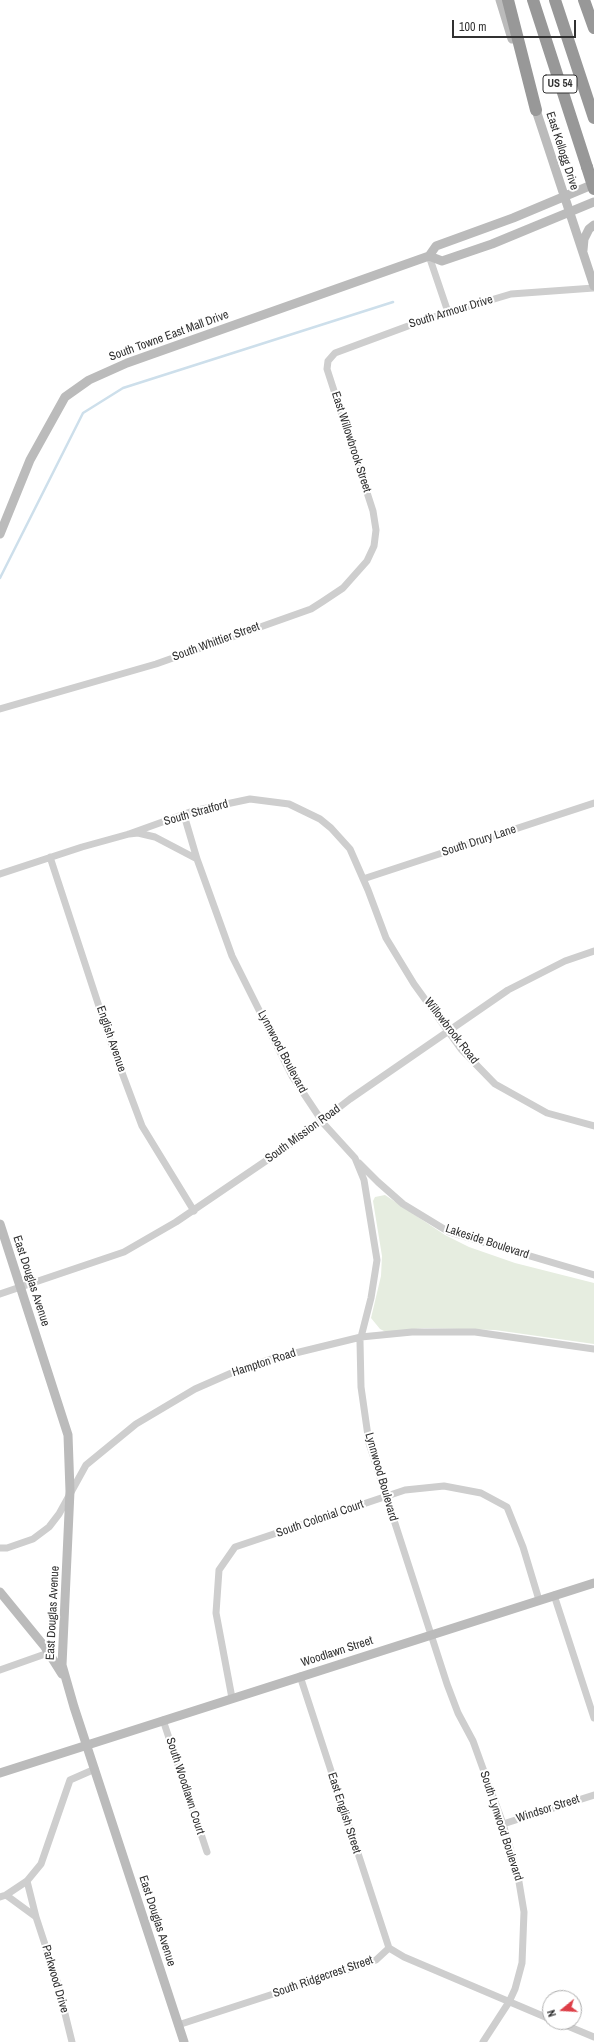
<!DOCTYPE html>
<style>
body{margin:0}
#map{position:relative;width:594px;height:2042px;overflow:hidden;background:#fff;font-family:"Archivo Narrow",sans-serif}
canvas{display:block}
.north{position:absolute;left:542px;top:1990px;width:40px;height:40px;box-sizing:border-box;background:#fff;border:1px solid #adadad;border-radius:50%;rotate:252deg;font-size:11px;font-weight:700;line-height:16px;text-align:center;color:#313131}
.north::after{content:'';display:block;margin:auto;width:14px;height:18px;background:#dd3e47;clip-path:polygon(50% 0,100% 100%,50% 72%,0 100%)}
.scale{position:absolute;left:452px;top:20px;width:124px;height:18px;box-sizing:border-box;border:2px solid #313131;border-top:0;padding-left:5px;font-size:12px;line-height:14px;white-space:nowrap;color:#313131;-webkit-text-stroke:3px #fff;paint-order:stroke}
</style>
<div id="map">
<canvas width="594" height="2042"></canvas>
<div class="north">N</div>
<div class="scale">100 m</div>
</div>
<script>
const c = document.querySelector('canvas').getContext('2d');
c.lineJoin = 'round';
function paint(path, color) { c.fillStyle = color; c.fill(path, 'evenodd'); }
const poly = rows => new Path2D(rows.map(r => 'M' + r).join(''));
function strokePath(path, color, width, dash) { c.strokeStyle = color; c.lineWidth = width; c.lineCap = dash ? 'butt' : 'round'; c.setLineDash(dash || []); c.stroke(path); }
function write(font, color, halo, rows, align = 'center') {
  c.font = font + ' "Archivo Narrow",sans-serif'; c.lineWidth = 4; c.setLineDash([]); c.textBaseline = 'middle'; c.strokeStyle = halo; c.fillStyle = color; for (const [text, x, y, turn = 0] of rows) {
    c.save(); c.translate(x, y); c.rotate((+turn || 0) * Math.PI / 180); c.textAlign = isNaN(turn) ? turn : align; if (halo) c.strokeText(text, 0, 0); c.fillText(text, 0, 0); c.restore();
  }
}
paint(poly([
 [385,1195,445,1235,469,1247,515,1263,594,1283,594,1344,495,1330,424,1328,386,1332,380,1329,371,1318,381,1276,382,1256,373,1201,375,1197]
]), '#e6ede0');
strokePath(poly([
 [0,578,83,413,123,388,393,302]
]), '#cddfeb', 2.5);
strokePath(poly([
 [429,256,448,312],
 [0,709,156,664,311,609,322,602,343,588,367,561,374,546,376,530,373,511,327,369,328,361,335,353,427,319,511,294,594,288],
 [184,815,197,859],
 [129,834,138,833,155,837,197,859,232,956,292,1076,324,1124,355,1158,364,1180,377,1260,371,1298,360,1341,361,1387,369,1443,447,1684,458,1713,473,1741,503,1824,518,1876,524,1912,522,1963,515,1989,509,2002,483,2042],
 [50,857,112,1046,142,1126,194,1211],
 [0,874,82,847,129,834,193,811,250,799,289,804,320,819,331,828,350,849,368,890,386,938,414,984,461,1049,495,1084,547,1113,594,1126],
 [363,879,594,803],
 [359,1163,378,1182,403,1204,449,1232,594,1275],
 [0,1294,124,1252,176,1222,301,1137,350,1099,508,990,565,961,594,951],
 [0,1548,7,1548,33,1539,49,1527,59,1514,86,1465,136,1424,195,1389,236,1371,271,1359,361,1337,412,1332,475,1332,594,1349],
 [554,1595,594,1718],
 [0,1670,48,1653],
 [300,1676,389,1948],
 [232,1698,216,1613,219,1570,235,1547,405,1490,444,1486,481,1493,507,1507,523,1547,539,1600],
 [163,1720,207,1852],
 [503,1824,594,1795],
 [27,1881,36,1917],
 [6,1895,36,1917,57,1981,72,2042],
 [0,1897,6,1895,27,1881,41,1864,70,1780,95,1769],
 [558,2022,594,2037],
 [178,2025,347,1970,376,1960,389,1948,404,1957,550,2019]
]), '#cecece', 7);
strokePath(poly([
 [500,0,512,39],
 [534,104,594,286],
 [583,250,584,239,589,229,594,225],
 [429,256,442,261,492,244,594,202],
 [0,534,30,460,65,397,89,380,127,363,429,256,436,246,513,218,594,184],
 [0,1224,68,1435,70,1491,62,1665,74,1707,184,2042],
 [0,1592,45,1647,62,1674],
 [0,1773,594,1583]
]), '#bbb', 9);
strokePath(poly([
 [508,0,536,110],
 [533,0,587,167],
 [555,0,594,118],
 [584,0,594,28]
]), '#989898', 12);
strokePath(poly([
 [587,167,594,189]
]), '#989898', 12);
for (const [x, y, w] of [
 [560,84,34]
]) { const box = new Path2D(); box.roundRect(x - w / 2, y - 9, w, 18, 3); c.fillStyle = '#fff'; c.fill(box); strokePath(box, '#313131', 1); }
write('bold 11px', '#313131', null, [
 ["US 54",560,84]
]);
write('12px', '#313131', '#fff', [
 ["East Kellogg Drive",562,151,72],
 ["South Armour Drive",451,312,-17],
 ["South Towne East Mall Drive",169,336,-20],
 ["East Willowbrook Street",351,442,72],
 ["South Whittier Street",216,642,-20],
 ["South Stratford",196,813,-16],
 ["South Drury Lane",479,841,-18],
 ["Willowbrook Road",451,1031,52],
 ["English Avenue",111,1039,71],
 ["Lynnwood Boulevard",282,1052,62],
 ["South Mission Road",303,1134,-36],
 ["Lakeside Boulevard",487,1242,18],
 ["East Douglas Avenue",31,1281,72],
 ["Hampton Road",264,1363,-18],
 ["Lynnwood Boulevard",381,1477,74],
 ["South Colonial Court",320,1519,-19],
 ["East Douglas Avenue",53,1613,-87],
 ["Woodlawn Street",337,1652,-18],
 ["South Woodlawn Court",185,1786,72],
 ["Windsor Street",548,1809,-18],
 ["East English Street",344,1813,72],
 ["South Lynwood Boulevard",501,1826,72],
 ["East Douglas Avenue",157,1921,72],
 ["South Ridgecrest Street",323,1977,-19],
 ["Parkwood Drive",55,1979,74]
]);
</script>
